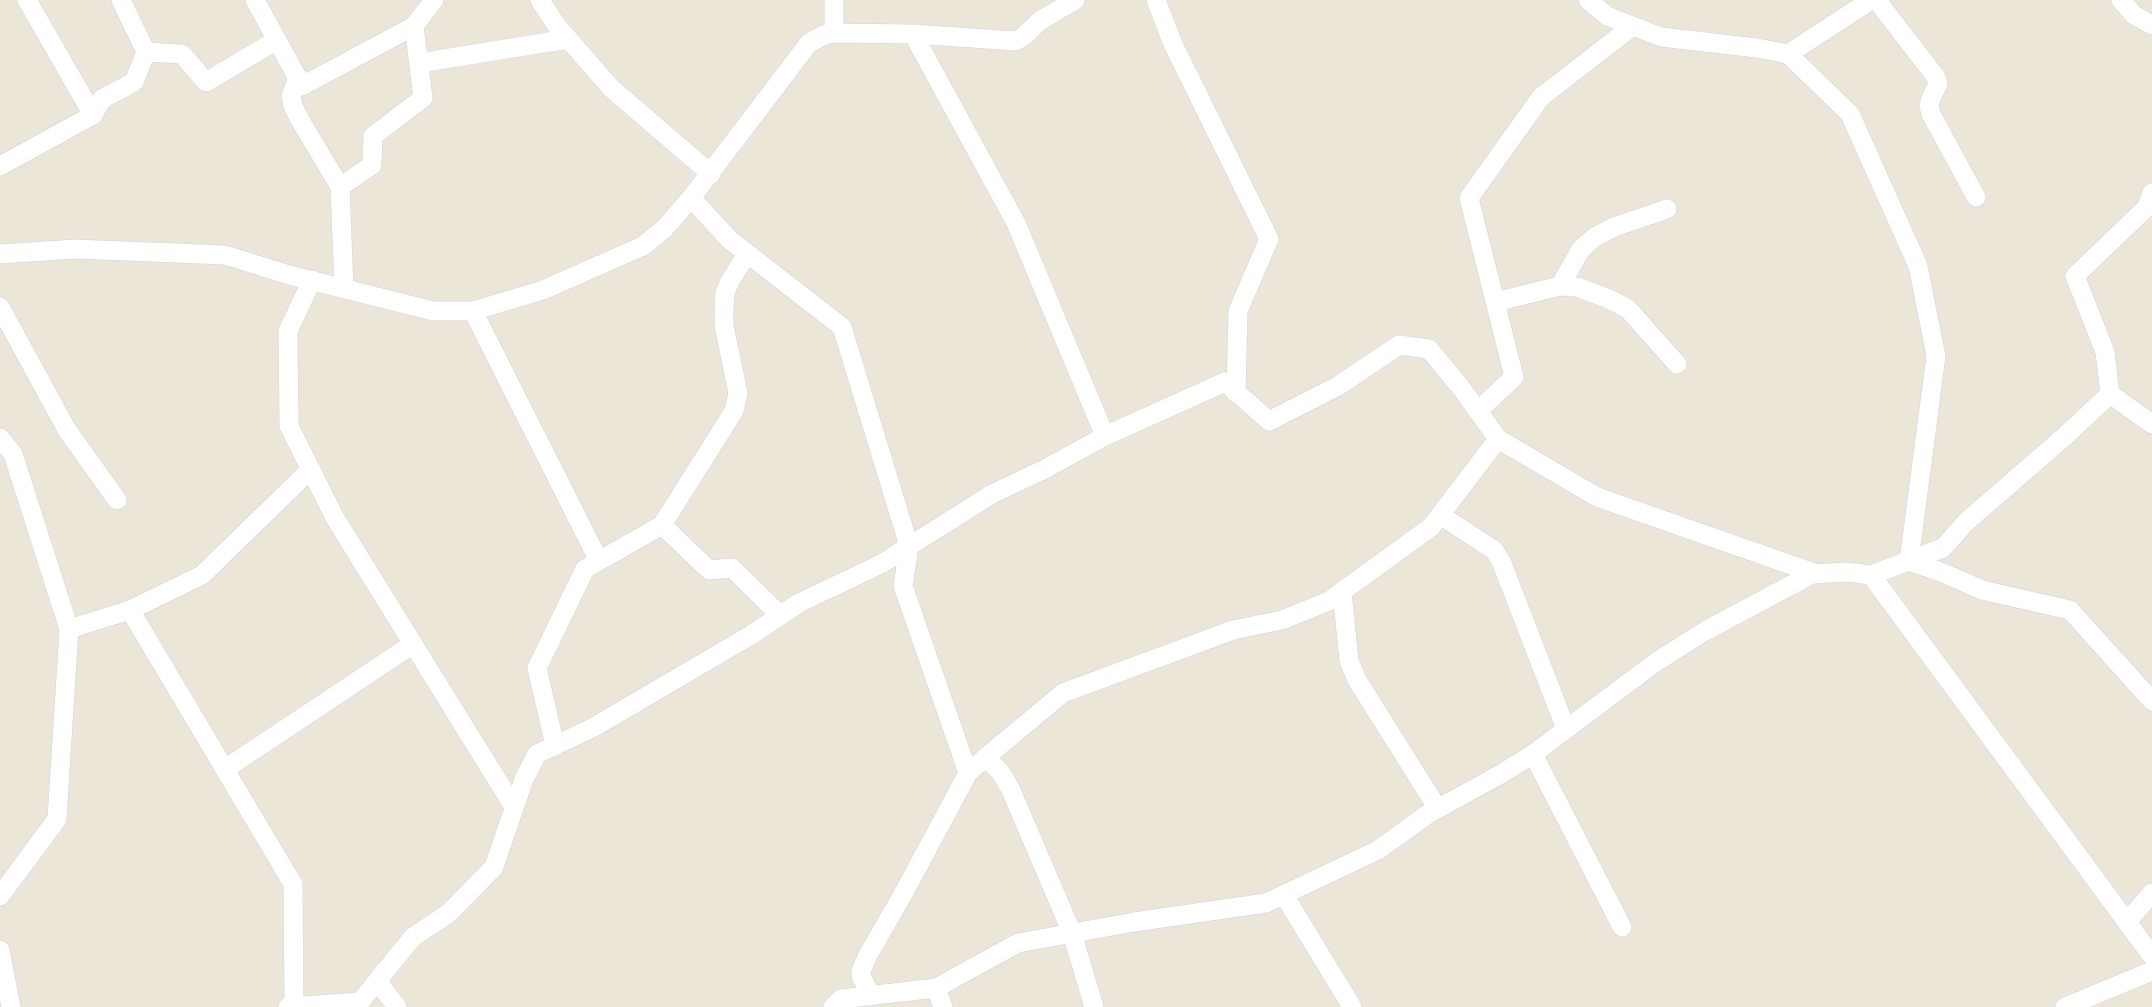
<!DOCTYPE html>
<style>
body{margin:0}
canvas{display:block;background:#ece6d9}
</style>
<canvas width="2152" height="1007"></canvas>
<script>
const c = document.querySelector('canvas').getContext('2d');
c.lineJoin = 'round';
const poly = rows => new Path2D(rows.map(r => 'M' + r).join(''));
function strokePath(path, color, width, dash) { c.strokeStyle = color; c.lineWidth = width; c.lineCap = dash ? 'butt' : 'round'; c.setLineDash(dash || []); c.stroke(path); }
const street = poly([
 [27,0,93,115],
 [121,0,146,52],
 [255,0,302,86,414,26],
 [540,0,557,26,611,88,711,174],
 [834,0,834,33],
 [1156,0,1173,44,1269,239,1238,311,1236,393],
 [1588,0,1607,16,1661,37,1757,48,1788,54,1865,4],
 [2121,0,2134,15,2152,25],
 [1878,2,1936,77,1938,84,1931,98,1929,106,1931,114,1976,197],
 [913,34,1016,223,1105,436],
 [1788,54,1850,114,1918,266,1936,356,1909,561,1941,572,1982,590,2070,610,2152,701],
 [419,63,568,39],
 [298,77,291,96,293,106,300,120,340,187],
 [0,166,93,115,102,99,134,82,146,52,182,54,206,82,277,40],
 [691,198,730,240,842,327,909,546,903,586,968,773],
 [0,254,75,249,225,255,289,275,433,311,473,311,543,290,643,246,664,229,691,198,809,43,824,35,834,33,913,34,1016,41,1024,36,1041,20,1075,0],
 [312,280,288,331,289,426,335,518,514,807],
 [1560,286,1581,249,1595,237,1614,227,1667,209],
 [344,288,340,187,372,165,373,136,423,98,414,26,434,0],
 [1495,302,1560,286,1577,287,1609,299,1628,309,1677,364],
 [0,307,67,430,117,500],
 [473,311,599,561],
 [2110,394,2152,424],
 [1478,411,1514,377,1469,198,1541,97,1633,26],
 [0,438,13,454,69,629,57,819,0,896],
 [1440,515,1494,550,1501,561,1566,729],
 [662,525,709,570,732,568,780,615],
 [1871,575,2152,956],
 [1342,591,1349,661,1357,680,1438,809],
 [130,610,293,884,294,1007],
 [69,629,130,610,202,575,311,469],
 [555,746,537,668,585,569,662,525,734,411,738,393,724,326,724,311,725,293,730,281,747,254],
 [1533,754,1622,927],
 [986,757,1001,773,1010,788,1072,933,1094,1007],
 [225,769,413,644],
 [1284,895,1352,1007],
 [2127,922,2152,893],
 [0,950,11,1007],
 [378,982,397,1007],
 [936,988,943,1007],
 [871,996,861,976,861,971,868,955,902,896,968,773,986,757,1063,693,1233,630,1282,620,1329,601,1431,527,1498,439],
 [288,1007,360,1002,413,937,449,913,494,867,524,779,537,754,594,727,751,635,799,603,881,564,992,494,1045,469,1105,436,1225,382,1269,421,1338,386,1399,345,1429,349,1462,389,1498,439,1597,497,1817,574],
 [833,1007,841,999,936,988,1018,943,1134,922,1266,903,1378,850,1428,814,1501,774,1533,754,1656,662,1705,631,1812,574,1847,572,1871,575,1943,548,1966,522,2064,437,2110,394,2105,352,2075,276,2147,207,2152,193],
 [2065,1007,2152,971]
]);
strokePath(street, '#ced0e2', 20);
strokePath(street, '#fff', 19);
</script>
